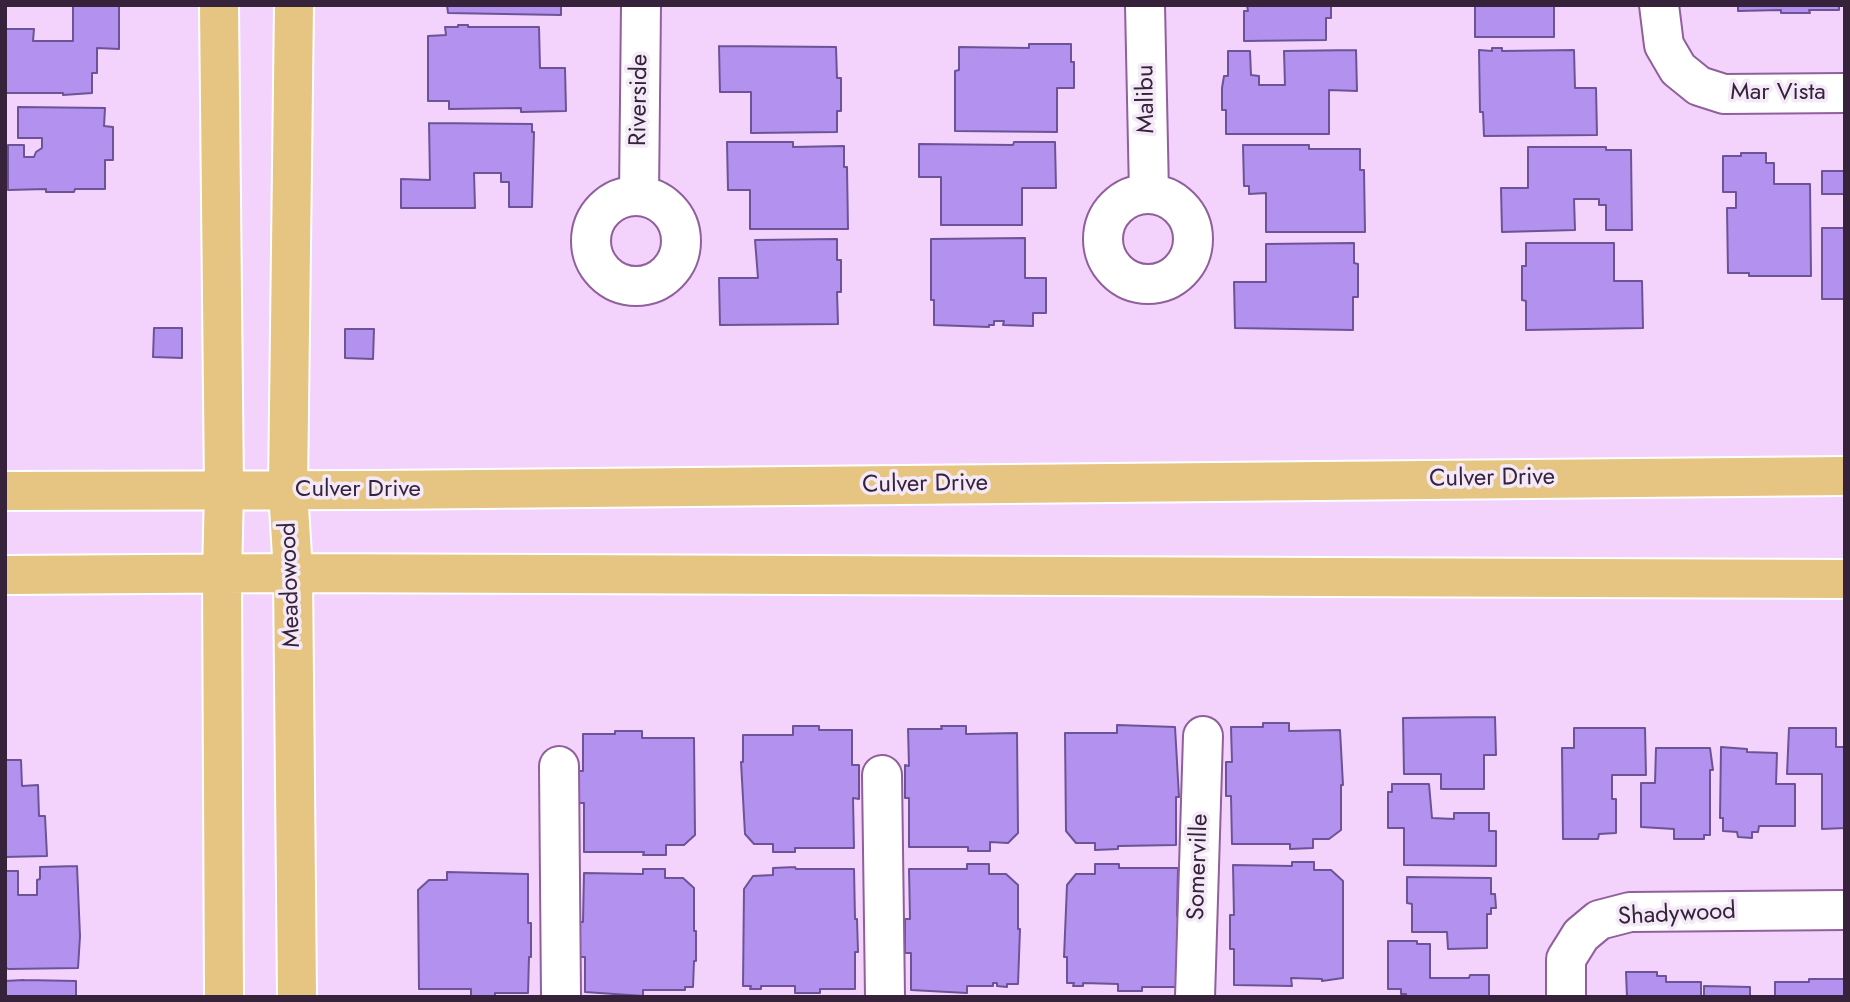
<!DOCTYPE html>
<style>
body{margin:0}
#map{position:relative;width:1850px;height:1002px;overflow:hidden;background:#f3d3fc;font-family:Jost,sans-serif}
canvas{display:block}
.frame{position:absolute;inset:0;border:7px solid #37223c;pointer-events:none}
</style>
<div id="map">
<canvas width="1850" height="1002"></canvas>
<div class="frame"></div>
</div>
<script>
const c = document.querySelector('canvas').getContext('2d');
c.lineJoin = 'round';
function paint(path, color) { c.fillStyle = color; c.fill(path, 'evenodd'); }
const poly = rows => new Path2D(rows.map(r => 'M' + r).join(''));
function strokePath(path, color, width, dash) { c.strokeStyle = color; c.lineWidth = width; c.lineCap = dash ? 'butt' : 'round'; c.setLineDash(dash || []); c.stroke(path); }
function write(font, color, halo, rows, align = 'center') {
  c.font = font + ' Jost,sans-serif'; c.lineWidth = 7; c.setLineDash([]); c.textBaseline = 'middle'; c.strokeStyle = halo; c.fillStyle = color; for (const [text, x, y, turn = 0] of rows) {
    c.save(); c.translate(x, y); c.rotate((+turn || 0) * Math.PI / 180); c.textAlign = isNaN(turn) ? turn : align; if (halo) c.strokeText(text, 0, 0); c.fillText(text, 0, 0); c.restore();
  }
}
const building = poly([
 [73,5,119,5,119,49,97,48,97,73,92,73,92,93,63,95,63,93,5,93,5,29,34,29,33,41,73,41,73,5],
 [447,5,561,5,561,15,448,13,447,5],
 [1247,5,1331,5,1331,18,1326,18,1326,40,1244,41,1244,11,1248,11,1247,5],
 [1475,5,1554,5,1554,37,1475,37,1475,5],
 [1738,5,1839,5,1839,10,1809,10,1810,13,1781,13,1781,10,1738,11,1738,5],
 [458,25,468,25,468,27,539,27,540,68,565,68,566,111,521,112,521,108,449,109,449,101,428,101,428,36,446,35,445,27,458,27,458,25],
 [1029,44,1071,44,1071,62,1074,62,1074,88,1057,88,1057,132,955,131,955,71,959,70,959,47,1029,48,1029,44],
 [719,46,836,47,837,78,841,78,841,111,837,111,837,132,751,133,751,92,720,92,719,46],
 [1492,48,1502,48,1502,51,1574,50,1575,88,1596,88,1597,135,1484,136,1483,112,1480,112,1479,50,1492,51,1492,48],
 [1356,50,1357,91,1329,90,1329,134,1226,134,1226,110,1222,110,1222,88,1224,76,1228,76,1228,51,1250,51,1251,75,1259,76,1259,85,1285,85,1284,51,1356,50],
 [18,107,105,108,104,126,113,127,113,160,105,160,105,189,75,189,74,192,46,192,46,189,8,190,8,145,24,145,24,157,34,157,36,152,42,148,42,138,18,138,18,107],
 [429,123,532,124,532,132,534,132,532,207,509,207,509,182,501,182,501,173,474,173,475,208,401,208,401,179,430,180,429,123],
 [727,142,793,142,793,147,844,146,844,167,847,167,848,229,750,229,750,190,728,190,727,142],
 [1014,142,1055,142,1056,188,1022,188,1022,225,941,225,941,177,919,177,919,144,1013,145,1014,142],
 [1243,145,1309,145,1309,149,1360,149,1360,170,1364,170,1365,232,1266,232,1266,193,1249,194,1249,186,1244,186,1243,145],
 [1528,147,1606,147,1606,150,1631,150,1632,230,1606,230,1606,205,1599,205,1599,199,1574,199,1575,230,1502,232,1501,188,1528,188,1528,147],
 [1741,153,1766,153,1766,163,1774,163,1774,184,1810,184,1811,276,1749,276,1749,273,1728,273,1727,208,1736,208,1736,192,1723,192,1723,156,1741,156,1741,153],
 [1822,171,1845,171,1845,194,1822,194,1822,171],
 [1822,228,1845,228,1845,299,1822,299,1822,228],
 [1025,238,1025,278,1046,278,1046,313,1033,313,1033,326,1003,325,1004,321,994,321,994,325,989,325,989,327,934,325,934,300,931,300,931,239,1025,238],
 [837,239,837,260,841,260,841,292,837,292,838,324,720,325,719,278,758,278,755,240,837,239],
 [1354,243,1354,263,1358,264,1358,297,1353,297,1353,330,1235,328,1234,282,1266,282,1266,244,1354,243],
 [1526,243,1614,243,1614,281,1642,281,1643,328,1526,330,1526,301,1522,300,1522,266,1526,266,1526,243],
 [154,328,182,328,182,358,153,357,154,328],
 [345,329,374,329,373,359,345,358,345,329],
 [1495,717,1496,755,1484,755,1484,789,1441,789,1441,774,1404,774,1403,718,1495,717],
 [1263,723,1289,723,1289,731,1340,730,1343,785,1341,785,1341,830,1329,839,1313,839,1313,848,1290,849,1290,844,1232,844,1231,796,1226,796,1226,762,1232,762,1231,727,1263,727,1263,723],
 [1117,725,1175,727,1179,797,1176,797,1176,845,1118,846,1118,849,1095,850,1095,843,1076,843,1066,831,1065,733,1117,733,1117,725],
 [793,726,819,726,819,730,852,730,852,765,859,765,859,799,853,798,854,848,795,848,795,852,773,852,773,844,754,844,745,834,741,762,743,762,743,735,793,735,793,726],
 [941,726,966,726,966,734,1017,733,1018,833,1008,843,990,842,990,851,968,851,968,847,909,847,909,798,905,798,905,765,909,766,908,729,942,729,941,726],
 [1574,728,1645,728,1646,775,1612,775,1612,799,1616,799,1616,833,1599,834,1598,839,1563,839,1562,748,1574,748,1574,728],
 [1789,728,1836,728,1836,747,1845,747,1845,828,1822,829,1822,774,1787,774,1789,728],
 [615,731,642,731,642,738,694,738,695,835,684,845,666,845,666,855,643,855,644,852,584,852,584,803,579,803,579,771,583,771,583,734,615,734,615,731],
 [1721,747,1747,749,1747,752,1777,753,1776,784,1795,784,1795,826,1759,826,1758,832,1752,832,1752,838,1738,837,1737,832,1723,831,1723,818,1720,818,1721,747],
 [1656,748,1710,748,1713,770,1710,770,1710,835,1704,835,1704,839,1674,839,1674,829,1641,827,1641,783,1655,783,1656,748],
 [5,760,21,760,22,786,38,785,39,816,45,816,47,856,5,857,5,760],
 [1392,784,1429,784,1432,818,1454,819,1454,813,1489,813,1489,831,1496,831,1496,866,1404,865,1404,828,1388,828,1388,792,1392,792,1392,784],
 [1292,862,1314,862,1314,870,1331,870,1343,881,1343,978,1322,981,1322,979,1291,978,1292,986,1234,985,1234,949,1230,949,1230,915,1234,915,1233,865,1292,866,1292,862],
 [967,864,989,864,989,874,1006,874,1018,885,1018,929,1020,929,1018,984,1007,984,1007,987,997,986,997,983,993,983,993,986,967,986,967,993,911,990,911,953,905,953,905,919,910,919,909,869,967,869,967,864],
 [1095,864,1119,864,1119,868,1178,868,1177,916,1183,916,1177,987,1142,987,1142,991,1118,991,1118,984,1083,983,1083,986,1073,986,1074,983,1067,983,1067,957,1064,957,1067,885,1076,874,1095,874,1095,864],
 [77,866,80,936,78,968,8,969,5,967,5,871,18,871,18,895,37,895,37,880,40,879,40,867,77,866],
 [795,867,796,869,854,869,855,919,857,919,858,952,855,952,855,989,820,989,820,993,795,993,795,986,761,986,761,989,750,989,751,986,743,986,744,889,753,876,773,875,773,868,795,867],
 [643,869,665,869,665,878,683,878,694,888,694,931,696,931,696,961,694,961,693,987,685,987,685,990,643,990,643,996,585,992,585,957,579,957,580,922,583,922,584,873,643,874,643,869],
 [447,872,528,874,528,923,531,923,531,957,529,957,528,993,495,993,495,996,471,996,471,989,419,989,418,890,429,880,447,880,447,872],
 [1407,877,1491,878,1491,894,1495,894,1496,908,1491,908,1491,914,1487,914,1487,948,1448,949,1447,932,1412,932,1412,904,1407,903,1407,877],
 [1388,941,1417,941,1417,944,1430,944,1430,978,1469,978,1470,975,1489,975,1489,997,1406,997,1406,994,1401,994,1401,989,1388,989,1388,941],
 [1626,972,1657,972,1657,976,1666,976,1666,982,1701,982,1701,997,1627,997,1626,972],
 [1809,979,1845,979,1845,997,1775,997,1775,982,1809,982,1809,979],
 [24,980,76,981,76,997,5,997,5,981,24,980],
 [1704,986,1750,987,1750,997,1704,997,1704,986]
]);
paint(building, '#b392ef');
strokePath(building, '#6c5397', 2);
const minor = poly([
 [1145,5,1149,193],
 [1659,5,1664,45,1678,69,1699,86,1724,94,1845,93],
 '1103 239a45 45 0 1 1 90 0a45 45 0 1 1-90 0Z',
 [639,195,641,5],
 '591 241a45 45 0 1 1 90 0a45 45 0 1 1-90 0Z',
 [559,766,561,997],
 [882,775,885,997],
 [1195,997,1203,736],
 [1566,997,1566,959,1581,935,1599,920,1630,912,1845,910]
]);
const major = poly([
 [219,5,224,491,222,575,224,997],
 [294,5,288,490,293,573,297,997],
 [5,491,377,490,1845,476],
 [5,575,293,573,1845,579]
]);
strokePath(minor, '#905f9c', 42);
strokePath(major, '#fff', 42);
strokePath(minor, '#fff', 38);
strokePath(major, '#e6c482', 38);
write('24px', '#37223c', '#f4e9f6', [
 ["Mar Vista",1778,93],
 ["Malibu",1147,99,-91],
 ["Riverside",640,100,-89],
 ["Culver Drive",1492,479,-1],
 ["Culver Drive",925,485,-1],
 ["Culver Drive",358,490],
 ["Meadowood",291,585,-92],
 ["Somerville",1199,867,-88],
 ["Shadywood",1677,915,-3]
]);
</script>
